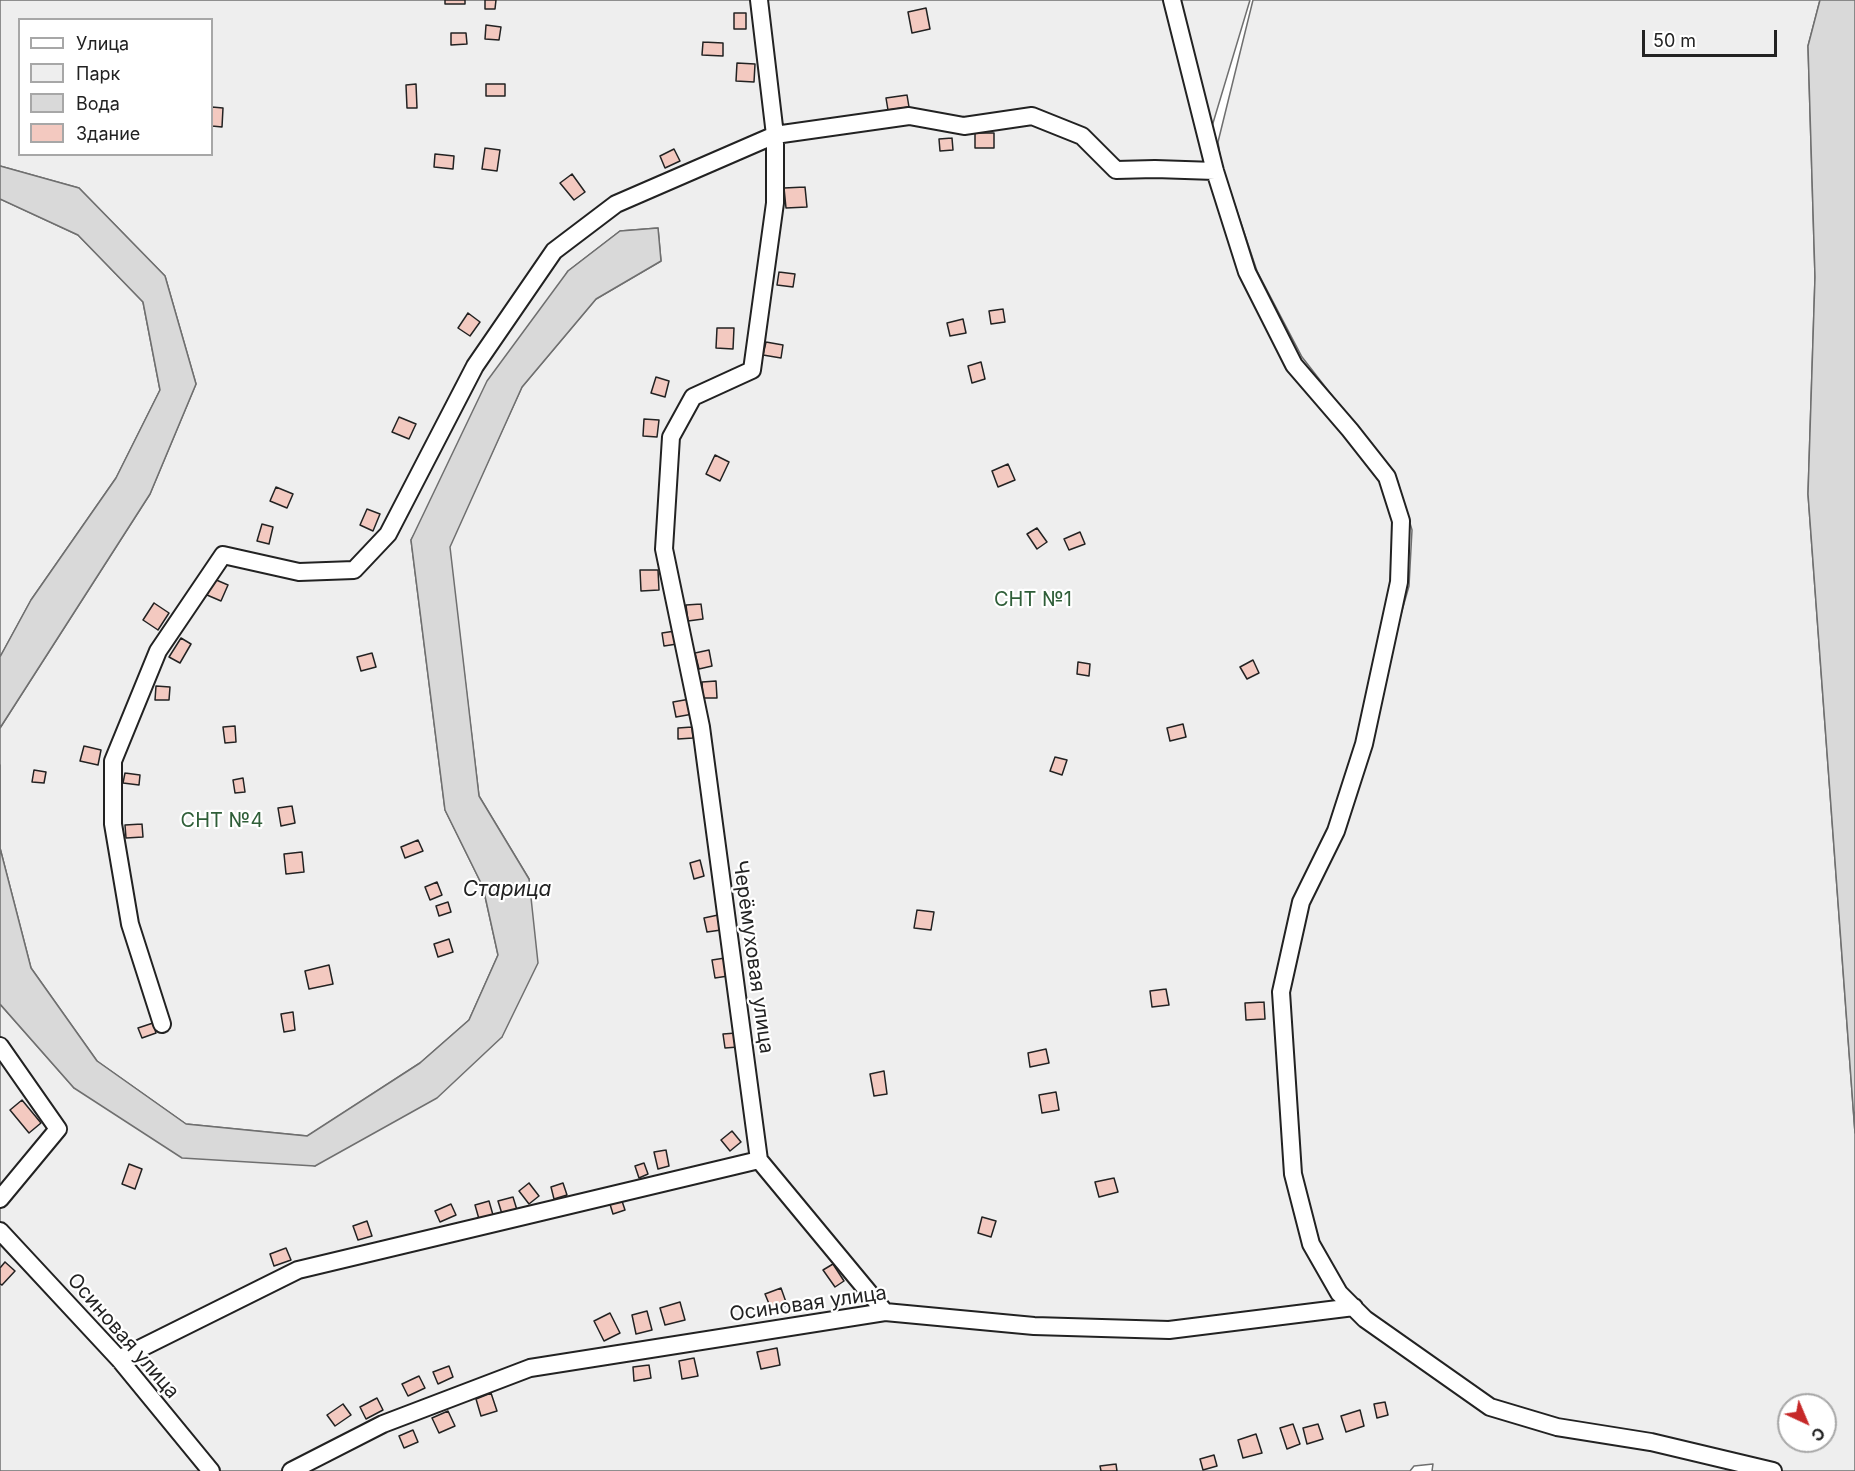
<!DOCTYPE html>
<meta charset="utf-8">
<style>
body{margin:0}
#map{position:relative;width:1855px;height:1471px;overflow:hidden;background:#fff;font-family:Inter,sans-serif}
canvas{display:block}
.legend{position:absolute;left:18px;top:18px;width:195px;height:138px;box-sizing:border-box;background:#fff;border:2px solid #a7a7a7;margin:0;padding:8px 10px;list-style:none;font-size:18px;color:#222}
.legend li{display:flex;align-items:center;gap:12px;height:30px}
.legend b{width:30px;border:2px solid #a7a7a7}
.north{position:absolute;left:1777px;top:1393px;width:60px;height:60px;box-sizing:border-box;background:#fff;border:2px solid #a7a7a7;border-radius:50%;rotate:136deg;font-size:16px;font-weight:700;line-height:24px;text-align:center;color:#222}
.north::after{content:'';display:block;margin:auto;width:21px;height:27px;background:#c62828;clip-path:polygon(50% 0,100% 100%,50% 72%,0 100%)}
.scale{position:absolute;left:1642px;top:30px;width:135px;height:27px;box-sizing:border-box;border:3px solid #222;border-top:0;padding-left:8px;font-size:18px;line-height:21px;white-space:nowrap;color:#222;-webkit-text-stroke:4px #fff;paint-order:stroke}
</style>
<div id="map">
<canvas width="1855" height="1471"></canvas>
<ul class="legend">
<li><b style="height:8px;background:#fff"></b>Улица</li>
<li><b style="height:16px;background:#eee"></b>Парк</li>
<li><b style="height:16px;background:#d9d9d9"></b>Вода</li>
<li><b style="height:16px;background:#f3c9c0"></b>Здание</li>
</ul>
<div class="north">С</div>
<div class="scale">50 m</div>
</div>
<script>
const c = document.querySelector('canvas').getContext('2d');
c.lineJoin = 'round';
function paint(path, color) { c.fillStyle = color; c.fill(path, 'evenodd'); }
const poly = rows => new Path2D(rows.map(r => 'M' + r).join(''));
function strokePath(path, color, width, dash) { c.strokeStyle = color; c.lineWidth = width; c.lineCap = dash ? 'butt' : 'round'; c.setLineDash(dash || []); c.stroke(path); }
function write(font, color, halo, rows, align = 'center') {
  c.font = font + ' Inter,sans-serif'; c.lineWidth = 4.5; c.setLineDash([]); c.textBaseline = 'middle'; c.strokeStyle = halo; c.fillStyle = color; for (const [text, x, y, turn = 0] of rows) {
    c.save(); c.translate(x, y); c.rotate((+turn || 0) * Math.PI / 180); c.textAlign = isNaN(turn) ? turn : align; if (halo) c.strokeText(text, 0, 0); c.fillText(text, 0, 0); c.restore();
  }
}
const green = poly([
 [0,0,1250,0,1207,143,1243,271,1294,365,1387,477,1397,531,1396,580,1367,734,1409,586,1412,530,1397,479,1302,357,1257,271,1221,163,1218,142,1253,0,1820,0,1808,46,1815,277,1808,494,1855,1133,1855,1471,1432,1471,1433,1464,1414,1466,1410,1471,0,1471,0,1004,74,1088,315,1166,502,1037,529,879,479,796,449,547,522,387,596,299,661,261,658,228,620,231,568,271,411,540,445,810,483,887,498,955,469,1020,420,1063,308,1136,186,1124,97,1061,31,968,0,848,0,728,150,494,196,384,165,276,79,188,0,166,0,0],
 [20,20,212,20,212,154,20,154,20,20],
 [1789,1405,1825,1405,1825,1441,1789,1441,1789,1405],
 [0,199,78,235,143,302,160,390,116,478,31,600,0,657,0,199]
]);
paint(green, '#eee');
strokePath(green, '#6f6f6f', 1.5);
const water = poly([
 [1820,0,1855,0,1855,1133,1808,494,1815,277,1808,46,1820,0],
 [0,166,79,188,165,276,196,384,150,494,0,728,0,657,31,600,116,478,160,390,143,302,78,235,0,199,0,166],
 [658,228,661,261,596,299,522,387,450,547,479,796,529,879,538,963,502,1037,437,1098,315,1166,182,1158,74,1088,0,1004,0,765,0,848,31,968,97,1061,186,1124,307,1136,420,1063,469,1020,498,955,483,887,445,810,411,540,487,381,568,271,620,231,658,228]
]);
paint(water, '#d9d9d9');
strokePath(water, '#6f6f6f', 1.5);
const building = poly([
 [445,0,465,0,465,4,445,4,445,0],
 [485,0,496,0,495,9,485,9,485,0],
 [926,8,930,29,912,33,908,12,926,8],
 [734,13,746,13,746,29,734,29,734,13],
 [486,25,501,27,499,40,485,39,486,25],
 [451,33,466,33,467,44,451,45,451,33],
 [703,42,723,43,723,56,702,55,703,42],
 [737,63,755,64,754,82,736,81,737,63],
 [416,84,417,108,407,108,406,85,416,84],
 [486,84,505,84,505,96,486,96,486,84],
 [907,95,909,107,888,110,886,98,907,95],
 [212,107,223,108,222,127,212,126,212,107],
 [975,133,994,133,994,148,975,148,975,133],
 [952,138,953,150,940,151,939,139,952,138],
 [485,148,500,150,497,171,482,169,485,148],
 [674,149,680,161,665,168,660,156,674,149],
 [435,154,454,156,453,169,434,167,435,154],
 [572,174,585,192,574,200,560,183,572,174],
 [805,187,807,207,786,208,784,188,805,187],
 [779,272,795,274,793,287,777,285,779,272],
 [1003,309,1005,322,991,324,989,311,1003,309],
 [468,313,480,322,470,336,458,328,468,313],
 [963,319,966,333,950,336,947,323,963,319],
 [717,328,734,328,733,349,716,348,717,328],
 [766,342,783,345,781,358,763,355,766,342],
 [981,362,985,379,972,383,968,366,981,362],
 [656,377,669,381,665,397,651,393,656,377],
 [399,417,416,424,409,439,392,432,399,417],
 [644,419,659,420,657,437,643,436,644,419],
 [715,455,729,462,720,481,706,474,715,455],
 [1008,464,1015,480,998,487,992,471,1008,464],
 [276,487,293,494,287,508,270,501,276,487],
 [367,509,380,514,373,531,360,525,367,509],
 [262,524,273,527,269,544,257,541,262,524],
 [1037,528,1047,542,1037,549,1027,534,1037,528],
 [1080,532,1085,544,1069,550,1064,539,1080,532],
 [640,570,658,570,659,590,641,591,640,570],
 [214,579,228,585,221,601,207,595,214,579],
 [154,603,169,613,158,630,143,620,154,603],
 [701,604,703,619,688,621,686,605,701,604],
 [675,631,677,644,664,646,662,633,675,631],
 [181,638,191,644,180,663,169,657,181,638],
 [709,650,712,666,699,669,695,653,709,650],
 [372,653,376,667,361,671,357,657,372,653],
 [1253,660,1259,673,1247,679,1240,667,1253,660],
 [1078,662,1090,664,1089,676,1077,674,1078,662],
 [716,681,717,698,703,698,702,682,716,681],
 [156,686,170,687,169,700,155,700,156,686],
 [690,699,693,714,676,717,673,702,690,699],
 [1183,724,1186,737,1170,741,1167,728,1183,724],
 [235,726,236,742,225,743,223,727,235,726],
 [692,727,693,738,678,739,678,728,692,727],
 [84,746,101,750,98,765,80,761,84,746],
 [1055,757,1067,760,1062,775,1050,771,1055,757],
 [34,770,46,772,44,783,32,782,34,770],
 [125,773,140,775,139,785,123,783,125,773],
 [243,778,245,792,235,793,233,780,243,778],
 [292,806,295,823,281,826,278,808,292,806],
 [142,824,143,837,126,838,125,825,142,824],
 [418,840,423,851,405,858,401,847,418,840],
 [302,852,304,872,286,874,284,854,302,852],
 [700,860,704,876,694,879,690,863,700,860],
 [437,882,442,895,430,900,425,887,437,882],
 [448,902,451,912,439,916,436,906,448,902],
 [917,910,934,912,931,930,914,928,917,910],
 [718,915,721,930,707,932,704,918,718,915],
 [449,939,453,952,438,957,434,944,449,939],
 [725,958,728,976,715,978,712,960,725,958],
 [329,965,333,984,309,989,305,971,329,965],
 [1166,989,1169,1005,1152,1007,1150,991,1166,989],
 [1264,1002,1265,1019,1246,1020,1245,1003,1264,1002],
 [293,1012,295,1030,284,1032,281,1014,293,1012],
 [153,1023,156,1033,142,1038,138,1028,153,1023],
 [736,1033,738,1047,725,1048,723,1034,736,1033],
 [1046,1049,1049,1063,1030,1067,1028,1053,1046,1049],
 [884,1071,887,1094,874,1096,870,1074,884,1071],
 [1056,1092,1059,1110,1042,1113,1039,1095,1056,1092],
 [22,1100,41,1123,29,1133,10,1110,22,1100],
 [732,1131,741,1142,730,1151,721,1140,732,1131],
 [666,1150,669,1166,658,1169,654,1152,666,1150],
 [644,1163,648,1174,639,1178,635,1166,644,1163],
 [129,1164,142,1169,135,1189,122,1184,129,1164],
 [1114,1178,1118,1192,1099,1197,1095,1182,1114,1178],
 [529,1183,539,1196,529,1204,519,1191,529,1183],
 [563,1183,567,1195,554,1199,551,1187,563,1183],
 [513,1197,517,1210,502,1214,498,1201,513,1197],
 [621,1198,625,1210,613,1214,609,1201,621,1198],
 [489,1201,493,1215,479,1219,475,1205,489,1201],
 [451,1204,456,1215,440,1222,435,1211,451,1204],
 [982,1217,996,1221,991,1237,978,1233,982,1217],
 [367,1221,372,1236,358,1240,353,1226,367,1221],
 [286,1248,291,1260,274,1266,270,1254,286,1248],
 [5,1262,15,1271,2,1285,0,1284,0,1268,5,1262],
 [833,1264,844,1281,835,1287,823,1270,833,1264],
 [781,1288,787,1305,772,1311,765,1294,781,1288],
 [680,1302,685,1320,665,1325,660,1308,680,1302],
 [647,1311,652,1330,636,1334,632,1315,647,1311],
 [610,1313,620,1333,604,1341,594,1321,610,1313],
 [777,1348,780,1365,761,1369,757,1352,777,1348],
 [694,1358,698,1376,682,1379,679,1361,694,1358],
 [649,1365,651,1378,634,1381,633,1367,649,1365],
 [449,1366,453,1377,438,1384,433,1372,449,1366],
 [419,1376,425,1388,408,1396,402,1384,419,1376],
 [491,1393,497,1411,481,1416,476,1399,491,1393],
 [377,1398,383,1410,366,1419,360,1407,377,1398],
 [1385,1402,1388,1415,1377,1418,1374,1404,1385,1402],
 [343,1404,351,1415,335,1426,327,1415,343,1404],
 [1360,1410,1364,1426,1346,1432,1341,1416,1360,1410],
 [448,1411,455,1426,439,1433,432,1418,448,1411],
 [1293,1424,1300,1444,1287,1449,1280,1428,1293,1424],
 [1318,1424,1323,1439,1307,1444,1303,1428,1318,1424],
 [413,1430,418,1442,404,1448,399,1436,413,1430],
 [1256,1434,1262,1453,1243,1458,1238,1440,1256,1434],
 [1214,1455,1217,1466,1203,1470,1200,1459,1214,1455],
 [1116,1464,1117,1471,1101,1471,1100,1466,1116,1464]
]);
paint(building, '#f3c9c0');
strokePath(building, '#222', 1.5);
const street = poly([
 [1172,0,1215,171,1247,272,1294,365,1350,430,1387,477,1401,521,1399,582,1364,744,1336,831,1301,902,1281,992,1293,1174,1311,1244,1339,1293,1365,1319,1490,1407,1557,1427,1651,1442,1773,1471],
 [162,1024,130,924,113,824,113,761,158,651,223,555,299,572,354,570,388,534,475,366,554,251,616,204,775,135,909,116,964,126,1032,116,1082,136,1116,170,1155,169,1215,171],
 [0,1046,58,1129,0,1199],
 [759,1160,885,1312],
 [0,1231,119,1359,211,1471],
 [119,1359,298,1270,759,1160,701,727,664,549,671,437,693,397,752,370,775,203,775,135,759,0],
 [291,1471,383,1424,530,1368,885,1312,1034,1326,1169,1330,1354,1307]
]);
strokePath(street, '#222', 20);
strokePath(street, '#fff', 16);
write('20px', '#2f5e38', '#fff', [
 ["СНТ №1",1033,600],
 ["СНТ №4",222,821]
]);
write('20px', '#222', '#fff', [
 ["Черёмуховая улица",753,957,82],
 ["Осиновая улица",808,1304,-8],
 ["Осиновая улица",123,1336,49]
]);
write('italic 21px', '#222', '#fff', [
 ["Старица",507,890]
]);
</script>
